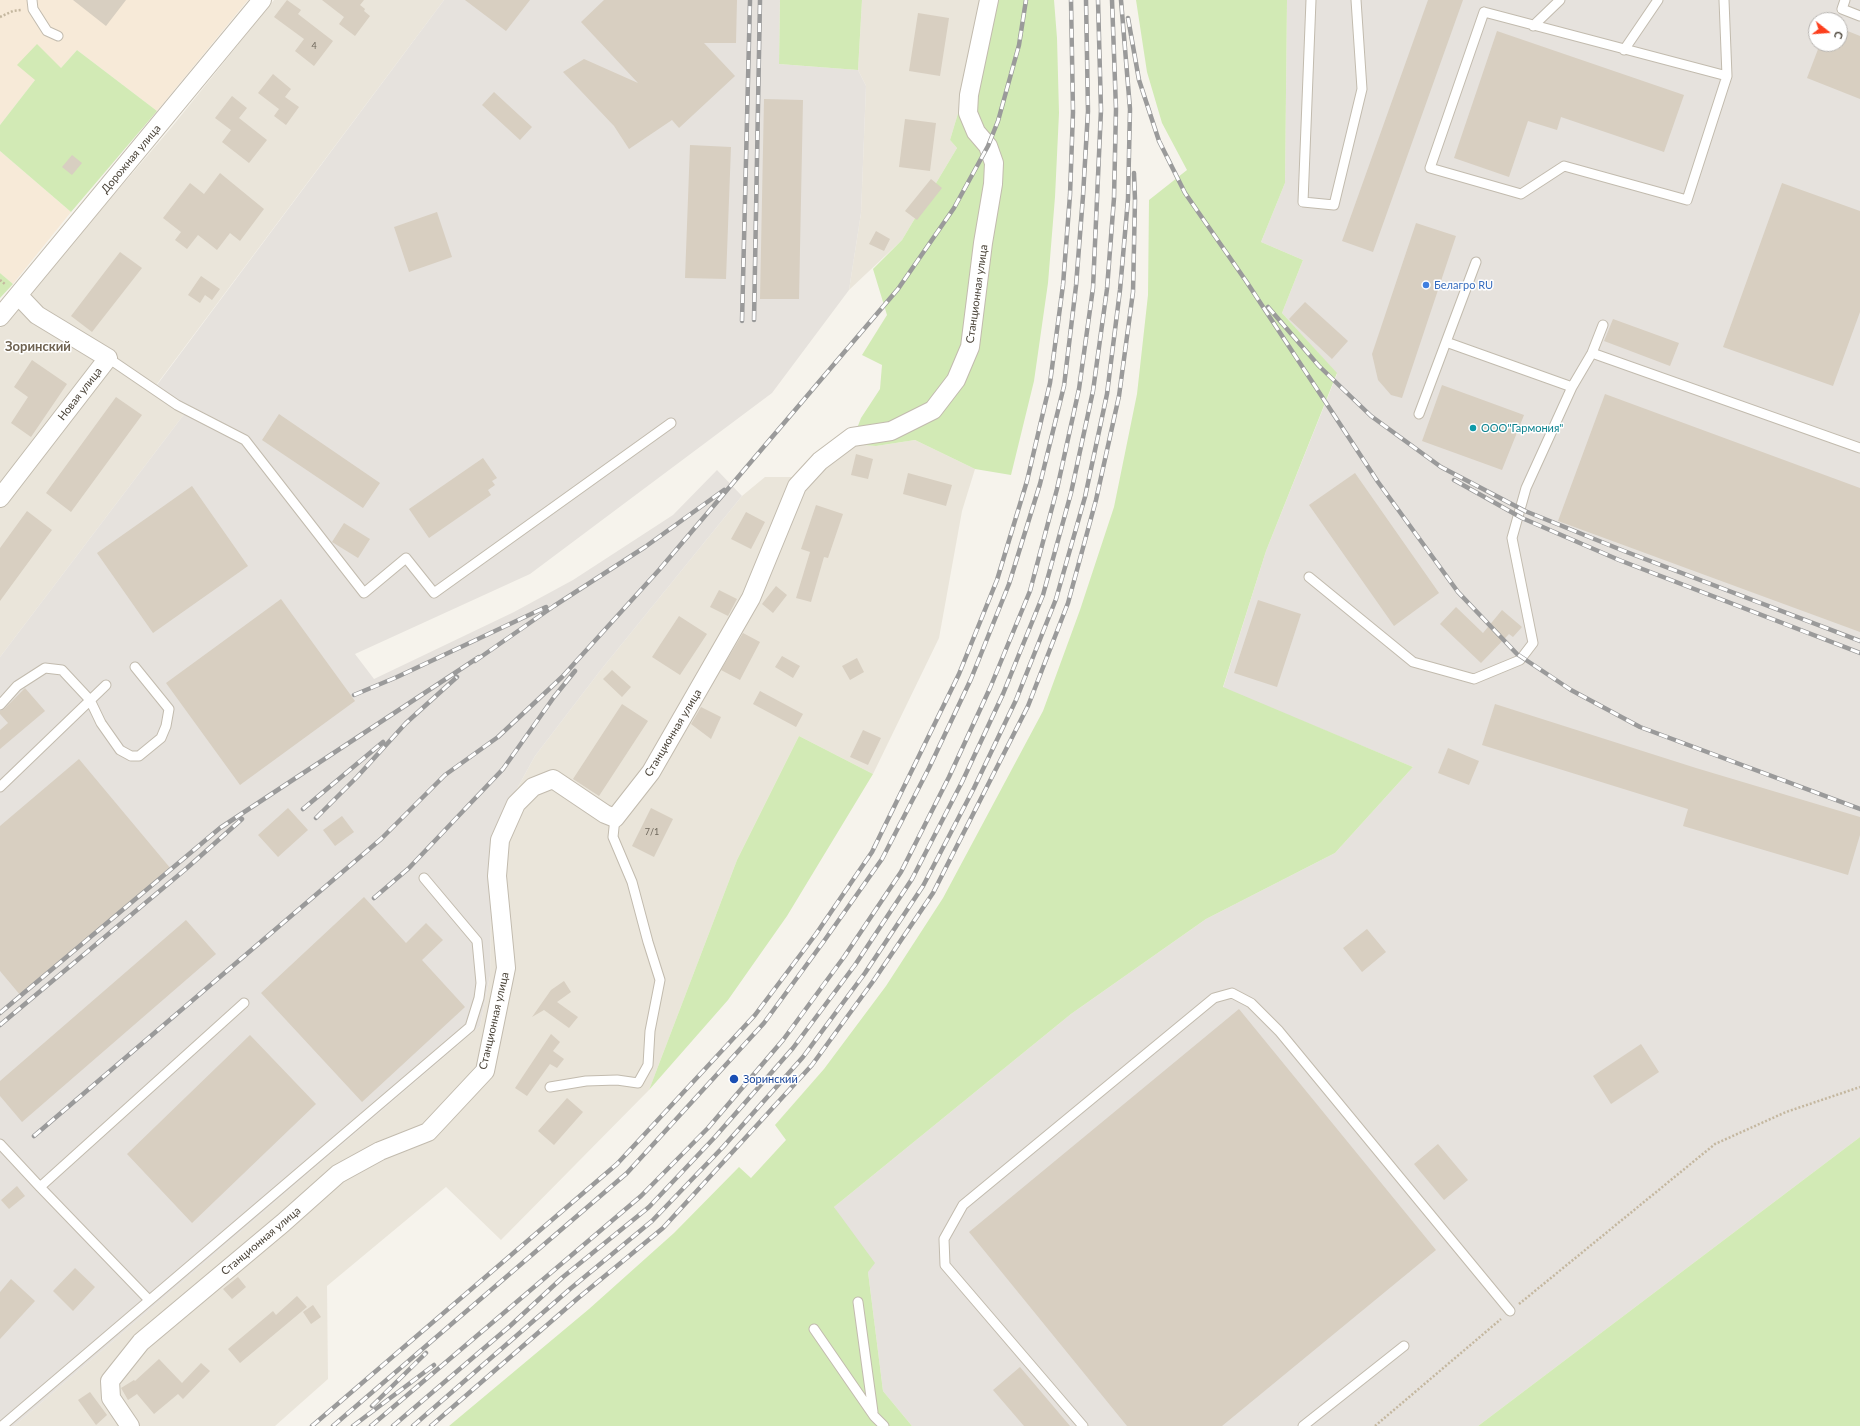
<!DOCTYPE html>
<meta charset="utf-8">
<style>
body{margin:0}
#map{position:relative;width:1860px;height:1426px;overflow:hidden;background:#f6f3ec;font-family:Lato,sans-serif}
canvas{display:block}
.north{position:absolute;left:1808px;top:12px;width:40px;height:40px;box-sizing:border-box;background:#fff;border:1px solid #b7b4b0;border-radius:50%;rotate:107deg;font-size:11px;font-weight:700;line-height:16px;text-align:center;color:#4b4439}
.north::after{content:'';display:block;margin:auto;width:14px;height:18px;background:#fc3f1d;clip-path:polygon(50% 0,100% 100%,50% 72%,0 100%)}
</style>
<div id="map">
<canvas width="1860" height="1426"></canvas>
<div class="north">С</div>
</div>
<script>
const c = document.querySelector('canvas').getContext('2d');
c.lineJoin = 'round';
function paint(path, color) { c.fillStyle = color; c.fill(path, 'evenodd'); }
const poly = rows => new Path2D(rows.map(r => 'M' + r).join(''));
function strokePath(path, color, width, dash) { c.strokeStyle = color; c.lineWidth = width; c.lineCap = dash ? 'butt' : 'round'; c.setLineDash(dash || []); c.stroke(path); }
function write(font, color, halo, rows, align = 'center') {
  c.font = font + ' Lato,sans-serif'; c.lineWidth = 3; c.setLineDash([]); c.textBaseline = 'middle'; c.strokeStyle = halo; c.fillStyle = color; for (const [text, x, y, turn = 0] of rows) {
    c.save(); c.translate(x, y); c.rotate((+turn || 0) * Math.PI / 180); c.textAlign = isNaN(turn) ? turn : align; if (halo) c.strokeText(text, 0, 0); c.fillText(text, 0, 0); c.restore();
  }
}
paint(poly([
 [274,0,444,0,157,384,188,409,0,657,0,328,171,128],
 [862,0,983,0,962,100,950,140,957,148,902,240,849,290,861,213,866,86,858,70],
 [915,440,975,469,962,511,939,638,873,774,799,736,737,860,649,1090,501,1240,446,1187,327,1286,328,1379,275,1426,14,1426,480,1026,490,976,492,834,535,756,600,671,742,496,765,477,794,477,851,444,876,446]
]), '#eae5da');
paint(poly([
 [0,0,248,0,157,111,77,50,61,68,35,80,0,125],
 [0,151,71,212,13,284,0,273]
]), '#f7ead8');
paint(poly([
 [444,0,780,0,779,64,858,70,866,86,861,213,849,290,772,393,530,574,355,654,374,679,514,612,573,580,673,515,717,470,742,496,600,671,535,756,492,834,490,976,480,1026,14,1426,0,1426,0,657,188,409,157,385],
 [1287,0,1860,0,1860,1137,1478,1426,912,1426,883,1391,868,1272,834,1207,1071,1014,1206,919,1335,853,1413,767,1223,688,1266,551,1337,374,1282,313,1303,260,1261,242,1285,183],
 [1816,20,1840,20,1840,44,1816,44]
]), '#e6e2dd');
paint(poly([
 [780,0,862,0,858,70,779,64],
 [983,0,1054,0,1057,38,1059,113,1055,197,1048,283,1034,381,1011,475,975,469,915,440,876,446,851,444,861,418,880,389,882,365,862,355,887,315,873,269,902,240,957,148,950,140,962,100],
 [1136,0,1287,0,1285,183,1261,242,1303,260,1282,313,1337,373,1266,551,1223,687,1413,767,1335,853,1206,919,1071,1014,834,1207,875,1263,868,1272,883,1391,912,1426,449,1426,589,1309,674,1233,739,1167,751,1178,786,1140,775,1125,824,1069,886,986,943,898,1043,711,1080,610,1114,507,1137,394,1148,295,1149,200,1187,170,1162,123,1147,72],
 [37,44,61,68,77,50,157,111,71,212,0,151,0,125,35,80,17,65],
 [0,273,13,284,0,298],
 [799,736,873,774,787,916,728,1000,649,1090,737,860],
 [1860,1137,1860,1426,1478,1426]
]), '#d2eab5');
paint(poly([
 [73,0,126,0,106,26],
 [287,0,301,10,298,14,333,41,314,66,295,51,304,39,274,17],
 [322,0,364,0,360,5,365,9,364,11,370,16,355,36,339,24,344,17],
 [465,0,530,0,506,31],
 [604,0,737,0,736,43,704,43,735,76,679,128,672,120,629,149,614,126,563,72,584,59,638,83,581,22],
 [1428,0,1463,0,1373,252,1342,241],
 [918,13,949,18,940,76,909,71],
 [1840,28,1860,36,1860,99,1807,78,1820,44,1840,44],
 [1497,31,1684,95,1664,152,1561,117,1557,130,1528,121,1509,177,1454,158],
 [273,74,291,89,285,97,299,107,286,125,274,116,279,109,258,93],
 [494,92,532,127,520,140,482,105],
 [232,96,247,108,239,118,267,140,249,163,222,142,231,130,215,118],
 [764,99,803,100,799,299,760,299],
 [905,119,936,123,930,171,899,167],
 [690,145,731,147,726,279,685,278],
 [72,155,82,163,72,175,62,167],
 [220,173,264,209,240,241,230,233,217,250,198,235,187,249,175,240,181,232,163,218,190,183,204,194],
 [931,179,942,188,917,220,905,211],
 [1782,183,1860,211,1860,312,1833,386,1723,347],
 [437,212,452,257,409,272,394,227],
 [1416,223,1456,236,1402,398,1391,395,1378,380,1372,354],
 [876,231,890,239,884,251,869,244],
 [120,252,142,268,92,332,71,316],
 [201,276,220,289,212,300,205,295,200,303,188,295],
 [1305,302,1348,341,1332,359,1289,319],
 [1613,319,1679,343,1670,366,1604,341],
 [32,360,67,384,31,437,11,423,28,397,14,387],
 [1442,385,1524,415,1502,470,1422,441],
 [1605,394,1860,488,1860,632,1558,521],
 [116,397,142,415,71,512,46,493],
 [279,414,380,483,363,508,262,440],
 [856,454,873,459,868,479,851,475],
 [483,458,497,478,492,481,495,485,488,490,491,495,429,538,409,509],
 [908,473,952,485,946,506,903,494],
 [1355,473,1439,593,1394,626,1309,505],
 [192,486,248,566,153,633,97,553],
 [816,505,843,514,828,558,824,557,811,602,796,598,810,552,801,549],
 [27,511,52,530,0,601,0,548],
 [746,512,765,522,751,549,731,539],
 [344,523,370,539,358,558,332,542],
 [776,586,787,595,773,613,762,604],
 [719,590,737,599,728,616,710,607],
 [281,599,355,701,240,785,166,683],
 [1258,600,1301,614,1277,687,1234,673],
 [1456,607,1483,633,1502,610,1522,627,1513,637,1509,634,1481,663,1440,624],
 [679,616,707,634,680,675,652,657],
 [743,633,760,642,740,680,721,670],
 [782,656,800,666,793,678,775,667],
 [857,658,864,672,850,680,842,666],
 [612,670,631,687,622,697,603,679],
 [25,688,45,711,0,749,0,730,8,723,0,714,0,711,4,709],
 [760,691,803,714,796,727,753,704],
 [622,704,648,721,599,796,573,779],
 [1495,704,1696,768,1860,817,1860,835,1848,875,1683,826,1688,809,1482,745],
 [701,707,721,717,711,739,691,724],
 [863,730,881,738,868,765,850,757],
 [1448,748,1479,761,1469,785,1438,773],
 [79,759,171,869,21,996,0,971,0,826],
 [288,808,308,830,278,857,258,835],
 [651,808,673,819,654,857,632,846],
 [342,816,354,832,335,846,323,830],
 [364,897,406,943,426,923,443,940,422,960,465,1007,362,1102,261,993],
 [186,920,216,954,22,1122,0,1096,0,1081],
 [1367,929,1386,952,1362,972,1343,948],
 [564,981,571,992,557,1002,578,1017,569,1028,544,1010,532,1017,551,990],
 [1239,1009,1436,1250,1222,1426,1127,1426,969,1232],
 [551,1034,560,1042,553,1051,564,1059,557,1068,550,1064,527,1096,515,1088],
 [250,1035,316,1104,192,1223,127,1154],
 [1641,1044,1659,1072,1611,1104,1593,1076],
 [567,1098,583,1112,554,1145,538,1131],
 [1438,1144,1468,1180,1444,1200,1414,1164],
 [17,1186,25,1196,9,1209,1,1200],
 [75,1268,95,1287,73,1311,53,1291],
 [238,1277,246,1287,232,1299,223,1289],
 [11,1279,35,1301,0,1339,0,1292],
 [297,1296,307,1307,240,1363,228,1349,273,1311,276,1315],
 [313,1305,321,1317,311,1324,303,1312],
 [159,1359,182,1383,201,1363,210,1371,183,1399,178,1394,154,1414,137,1394,128,1400,121,1388,134,1380,135,1381],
 [1020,1367,1070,1426,1024,1426,993,1390],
 [90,1392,107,1415,96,1425,78,1400]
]), '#d8cfc1');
const lane = poly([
 [32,0,33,9,47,31,58,36],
 [1311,0,1303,202,1334,205,1362,89,1356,0],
 [1724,0,1727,76],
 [1845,0,1842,9,1860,16],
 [1484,12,1727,76,1687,200,1564,166,1521,194,1430,168,1484,12],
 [1533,26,1560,0],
 [1624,50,1658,0],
 [1446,342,1572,387],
 [1592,353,1860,448],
 [108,358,177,405,245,440,364,593,406,558,434,593,671,423],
 [1419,414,1476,262],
 [1309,577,1413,662,1474,679,1520,660,1533,643,1512,538,1526,488,1572,387,1592,353,1603,325],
 [0,705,17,686,45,668,62,670,90,700,101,723,120,750,131,756,139,756,161,738,166,726,169,709,135,667],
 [0,787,106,685],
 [550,1087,586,1081,617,1080,638,1083,648,1065,650,1031,660,980,648,942,632,882,613,837,615,818],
 [0,1144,40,1187],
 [149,1300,40,1187,244,1003],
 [858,1302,873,1412],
 [814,1329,874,1416,884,1426],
 [2,1426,470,1027,479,998,481,983,477,941,424,878],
 [1083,1426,945,1265,944,1239,963,1205,1214,998,1232,993,1251,1003,1279,1031,1510,1311],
 [1303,1426,1404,1346]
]);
const street = poly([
 [0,317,262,0],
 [0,498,108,358,37,315,18,295],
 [130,1426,111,1398,110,1381,141,1342,283,1223,338,1174,380,1151,428,1132,485,1071,506,968,497,876,500,840,516,804,533,787,553,779,605,814,615,818,651,772,751,598,797,486,820,461,852,437,891,431,933,410,956,380,970,347,983,243,993,184,994,163,988,146,976,132,968,113,969,95,989,0]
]);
strokePath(lane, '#c2bbae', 11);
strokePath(street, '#c2bbae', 20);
strokePath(poly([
 [0,17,13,11,21,10],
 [0,280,6,285],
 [1519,1304,1715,1144,1786,1112,1860,1087],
 [1375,1426,1501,1319]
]), '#c4b79f', 2.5, [2, 2]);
strokePath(lane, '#fff', 9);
strokePath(street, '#fff', 18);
const rail = poly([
 [1128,18,1139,80,1159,141,1185,193,1246,281,1378,482,1458,592,1517,654,1571,690,1640,727,1860,809],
 [1268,307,1319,366,1371,416,1441,467,1525,511,1624,551,1860,641],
 [754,320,760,0],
 [742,321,750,0],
 [1454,480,1522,518,1619,560,1860,653],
 [475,661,554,606,645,547,724,490],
 [354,695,397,677,546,607],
 [303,809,383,742],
 [316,818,357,777,406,723,457,677],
 [374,898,409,868,503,769,554,697,575,671],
 [0,1013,220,828,479,657],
 [0,1025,187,868,242,819],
 [34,1136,381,839,445,775,498,737,562,677,659,570,898,289,954,208,988,146,998,121,1019,45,1026,0],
 [372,1406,426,1353],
 [312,1426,617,1164,755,1015,816,934,872,852,959,674,997,580,1027,481,1050,383,1063,285,1070,195,1073,112,1071,0],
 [333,1426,627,1173,764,1023,824,941,882,859,929,768,971,679,1009,584,1040,484,1064,386,1076,286,1083,196,1088,111,1086,0],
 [353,1426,434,1365],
 [371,1426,641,1196,708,1128,783,1040,844,957,901,872,949,777,990,688,1030,591,1057,489,1079,389,1093,288,1101,110,1098,0],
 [393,1426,510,1326,563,1277,649,1207,715,1137,793,1048,855,965,912,879,962,782,1003,694,1043,595,1071,493,1093,391,1107,289,1114,198,1116,109,1112,0],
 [413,1426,570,1289,652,1221,723,1147,803,1057,865,973,923,886,974,788,1016,700,1056,599,1085,497,1107,394,1120,290,1128,199,1130,109,1121,0],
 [431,1426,577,1299,663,1228,812,1065,874,980,933,893,1028,706,1068,603,1096,500,1119,396,1133,292,1135,200,1134,173]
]);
strokePath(rail, '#9a9a9a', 4.5);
strokePath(rail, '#fff', 3, [9]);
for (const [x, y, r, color] of [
 [1426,285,4,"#3f7fe0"],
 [1473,428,4,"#0f9aa8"],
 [734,1079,5,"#1a4fb4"]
]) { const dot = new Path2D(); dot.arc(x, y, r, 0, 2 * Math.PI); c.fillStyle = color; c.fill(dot); strokePath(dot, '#fff', 1.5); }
write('9px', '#6e675b', null, [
 ["4",314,46],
 ["7/1",652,832]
]);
write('11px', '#4b4439', '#fff', [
 ["Дорожная улица",131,159,-50],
 ["Станционная улица",977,294,-82],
 ["Новая улица",80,394,-52],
 ["Станционная улица",673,733,-59],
 ["Станционная улица",494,1021,-77],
 ["Станционная улица",261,1241,-40]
]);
write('11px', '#366cbe', '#fff', [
 ["Белагро RU",1434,285]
], 'left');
write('11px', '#0d838f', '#fff', [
 ["ООО\"Гармония\"",1481,428]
], 'left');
write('11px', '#164399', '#fff', [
 ["Зоринский",743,1079]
], 'left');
write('bold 13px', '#6e6250', '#fff', [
 ["Зоринский",38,347]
]);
</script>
